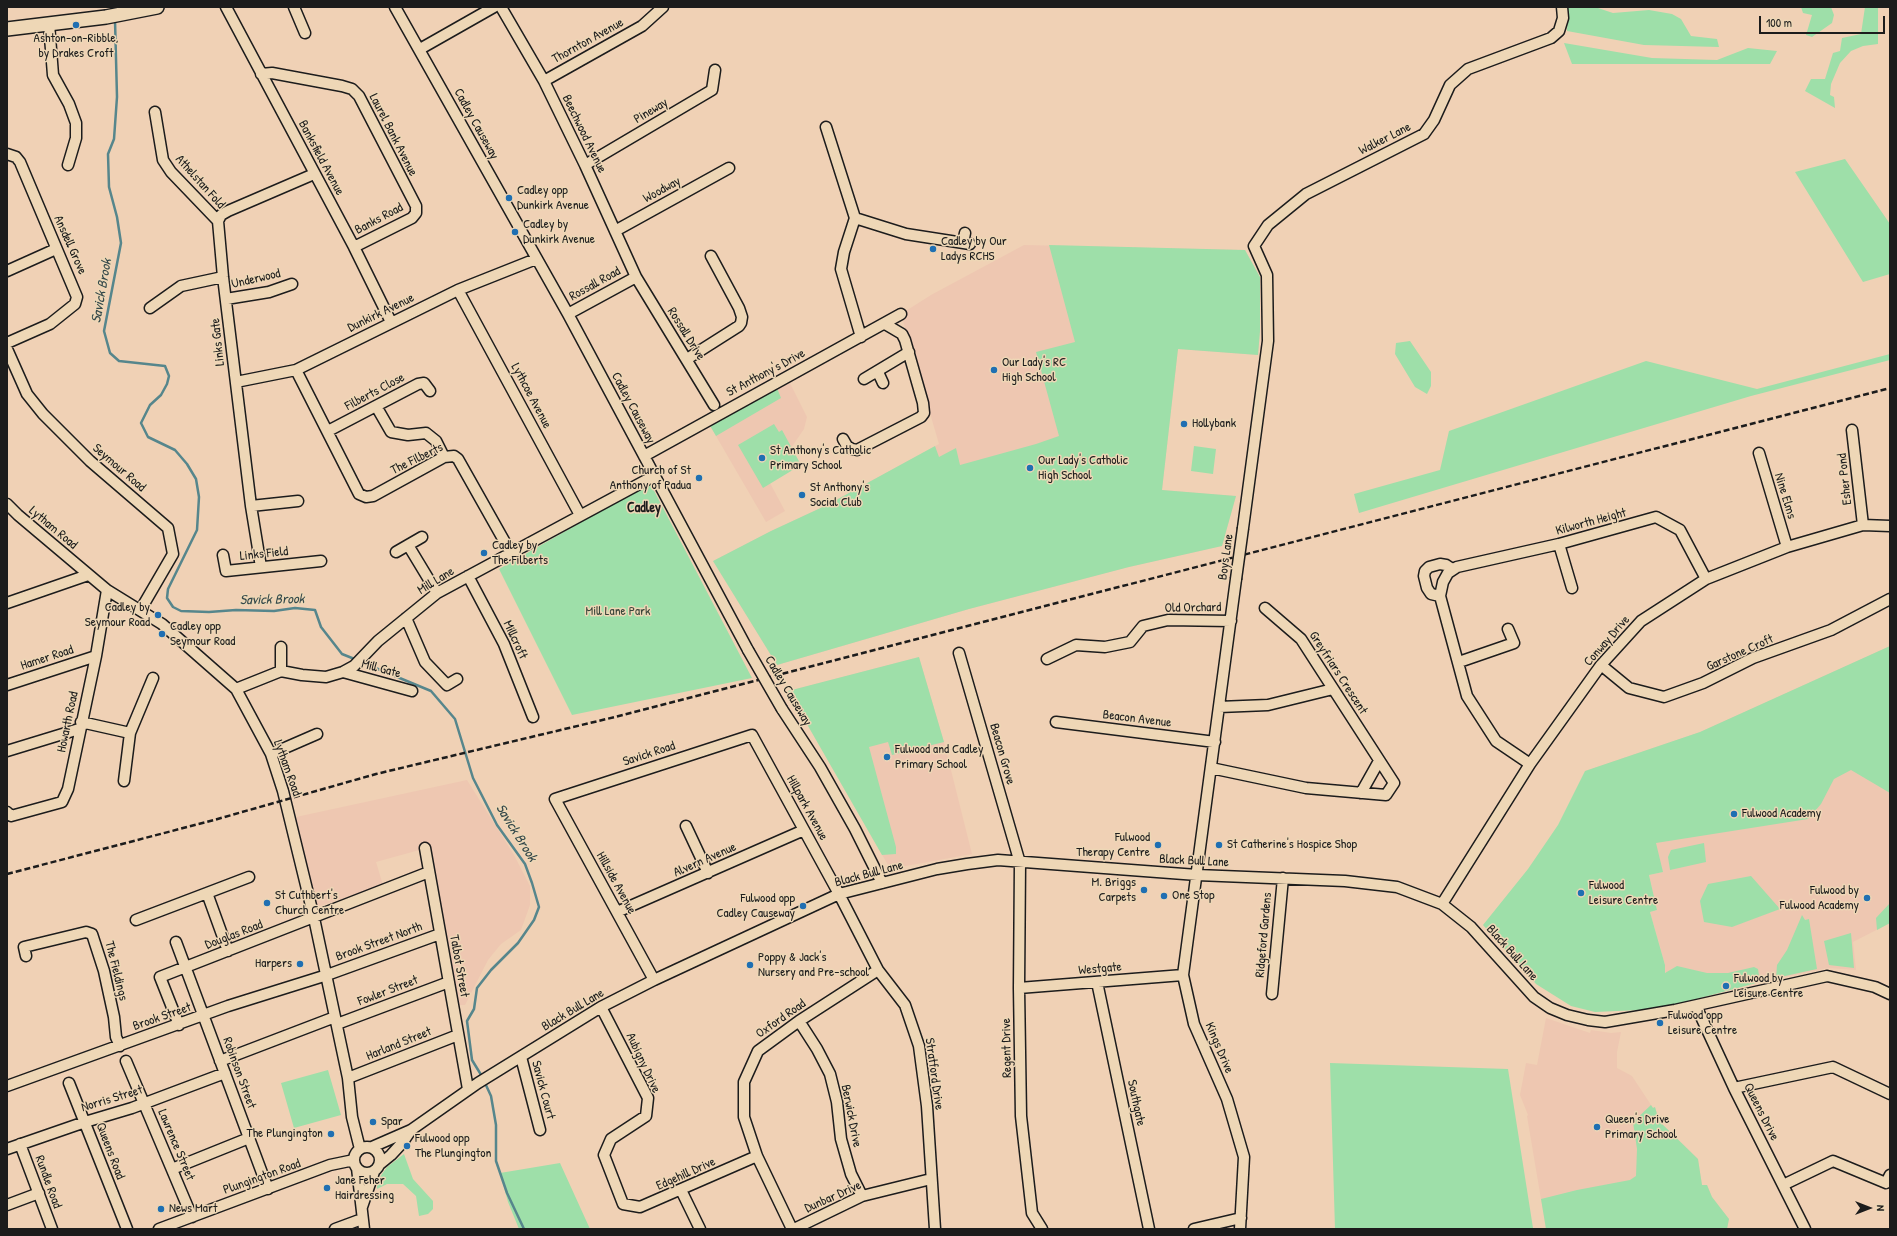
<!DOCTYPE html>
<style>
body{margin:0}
#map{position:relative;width:1897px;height:1236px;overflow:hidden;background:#f0d1b5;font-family:"Patrick Hand",sans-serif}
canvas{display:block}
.frame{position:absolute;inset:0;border:8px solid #1c1c1c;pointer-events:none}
.north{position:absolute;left:1849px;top:1188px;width:40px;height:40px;-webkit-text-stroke:3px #eed7b6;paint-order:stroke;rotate:90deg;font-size:11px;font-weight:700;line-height:16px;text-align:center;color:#1c1c1c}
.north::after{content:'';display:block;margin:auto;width:14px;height:18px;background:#1c1c1c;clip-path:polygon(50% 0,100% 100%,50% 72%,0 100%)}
.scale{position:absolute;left:1759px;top:16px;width:126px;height:18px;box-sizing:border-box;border:2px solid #1c1c1c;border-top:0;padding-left:5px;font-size:12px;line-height:14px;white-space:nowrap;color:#1c1c1c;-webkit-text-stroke:3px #eed7b6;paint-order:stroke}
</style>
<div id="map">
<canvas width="1897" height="1236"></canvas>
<div class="frame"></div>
<div class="north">N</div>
<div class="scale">100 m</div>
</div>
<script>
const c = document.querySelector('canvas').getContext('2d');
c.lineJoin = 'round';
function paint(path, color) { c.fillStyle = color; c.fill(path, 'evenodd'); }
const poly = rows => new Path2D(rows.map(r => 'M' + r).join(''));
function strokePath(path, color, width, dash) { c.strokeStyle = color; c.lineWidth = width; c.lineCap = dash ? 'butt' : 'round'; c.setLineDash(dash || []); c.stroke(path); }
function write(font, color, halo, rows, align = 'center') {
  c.font = font + ' "Patrick Hand",sans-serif'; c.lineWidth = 3; c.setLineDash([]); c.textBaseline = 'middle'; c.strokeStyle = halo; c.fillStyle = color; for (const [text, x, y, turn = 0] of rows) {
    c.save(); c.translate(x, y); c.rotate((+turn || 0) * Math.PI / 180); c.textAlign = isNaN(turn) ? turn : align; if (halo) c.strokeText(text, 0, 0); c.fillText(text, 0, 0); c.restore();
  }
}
paint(poly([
 [1024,245,1245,250,1260,277,1260,331,1258,355,1178,349,1162,490,1236,496,1222,546,1129,567,969,609,777,665,713,561,771,531,827,505,939,444,901,314,931,295],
 [789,381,807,417,804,429,791,448,801,465,770,483,785,511,766,522,709,424],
 [1890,646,1890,923,1853,942,1856,970,1828,968,1758,983,1666,985,1665,965,1650,912,1657,910,1649,875,1662,872,1585,771,1700,732],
 [919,657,944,742,972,854,895,868,888,865,788,691],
 [467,780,514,855,530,886,530,905,521,930,501,944,488,960,465,1005,460,1005,423,849,376,862,383,885,317,907,296,817],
 [1546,1018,1590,1033,1591,1030,1611,1033,1621,1032,1617,1052,1617,1068,1632,1076,1653,1108,1655,1107,1659,1121,1698,1159,1702,1185,1707,1185,1712,1197,1729,1219,1727,1229,1546,1229,1527,1116,1528,1115,1520,1095,1526,1063,1537,1065]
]), '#eec7b1');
paint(poly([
 [1568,7,1595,7,1613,13,1649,10,1672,14,1681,19,1691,36,1717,39,1719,47,1644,45,1567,31],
 [1801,7,1831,7,1834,15,1832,23,1812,37,1806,35,1812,15,1803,13],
 [1865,7,1878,7,1878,44,1863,46,1851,51,1840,63,1831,84,1830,95,1834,97,1835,108,1805,91,1811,79,1825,79,1833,53,1840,51,1842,38,1861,34],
 [1564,43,1652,58,1717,60,1748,48,1777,51,1770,64,1572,64],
 [1845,159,1890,224,1890,274,1863,282,1795,172],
 [1049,245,1245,250,1260,277,1260,331,1258,355,1178,349,1162,490,1236,496,1222,546,1129,567,969,609,777,665,713,561,771,531,827,505,935,446,939,457,956,448,960,465,1036,444,1059,436,1036,352,1075,342],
 [1410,341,1431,372,1431,386,1427,394,1415,387,1395,354,1396,343],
 [1890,354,1890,360,1751,396,1359,513,1354,494,1440,470,1449,431,1646,361,1757,389],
 [777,388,781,398,716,436,709,424],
 [774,424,779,432,782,430,801,465,763,488,738,445],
 [1194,446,1216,449,1213,474,1191,471],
 [650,483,752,678,572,715,499,569],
 [1890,646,1890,793,1851,770,1834,779,1821,804,1808,819,1656,843,1663,872,1649,875,1657,910,1650,912,1665,965,1665,973,1677,966,1707,973,1728,973,1754,967,1758,969,1760,982,1678,1004,1640,1010,1595,1012,1571,1006,1536,984,1483,925,1528,869,1558,825,1585,771,1700,732],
 [919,657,944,742,892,755,888,742,869,747,896,847,896,854,882,855,788,691],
 [1704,843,1706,862,1670,870,1668,857,1671,850],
 [1751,876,1780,909,1732,927,1704,922,1700,901,1708,884],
 [1890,903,1890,923,1877,930,1876,918],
 [1802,915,1805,920,1809,919,1817,969,1776,978,1777,965,1787,950],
 [1851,933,1854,968,1829,965,1824,941],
 [1330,1063,1508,1069,1533,1228,1335,1229],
 [328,1070,341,1115,294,1128,281,1083],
 [1651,1105,1653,1108,1655,1107,1659,1121,1698,1159,1702,1185,1707,1185,1712,1197,1729,1219,1727,1229,1546,1229,1541,1199,1577,1190,1630,1180,1636,1176,1637,1149,1633,1122],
 [404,1154,413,1179,433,1201,433,1209,428,1214,419,1216,416,1196,403,1184,387,1184,377,1189,377,1181,387,1167],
 [560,1163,590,1229,519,1229,508,1202,500,1173]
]), '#9edfa9');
strokePath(poly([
 [115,20,117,97,114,139,108,154,109,187,117,217,121,243,104,331,110,353,119,361,165,366,169,376,167,384,161,395,150,405,141,423,148,437,175,450,187,464,196,479,199,497,197,530,168,589,167,598,173,607,181,611,209,612,236,610,274,611,295,608,315,610,321,627,342,654,357,660],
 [361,662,431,691,455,719,473,778,497,825,525,864,532,883,539,907,534,920,518,943,491,970,477,988,474,1009,467,1021,472,1060,483,1078],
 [485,1083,491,1096,496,1125,496,1161,507,1193,524,1229]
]), '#56868c', 2.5);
const minor = poly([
 [226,7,354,247,391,322],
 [294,7,305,33],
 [395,7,568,314,748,650],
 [501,7,544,81,585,165,636,277,714,405],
 [49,24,53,75,69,104,76,123,76,138,68,165],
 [420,49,494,7],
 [261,74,272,73,342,86,352,89,359,96,416,206,416,213,412,218,354,247],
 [544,81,642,26,663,7],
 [155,112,163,160,171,172,218,221],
 [826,127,855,218,844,252,841,269,861,337],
 [7,154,16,157,20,162,77,297,75,304,50,324,7,343],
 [585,165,712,90,715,70],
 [855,218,906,234,970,244],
 [615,231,729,168],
 [963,243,965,233],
 [7,271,56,249],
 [458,290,580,515],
 [226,299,269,292,292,284],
 [150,308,181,286,223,277],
 [568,314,636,277],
 [7,349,27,394,43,414,90,461,168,528,173,554,141,609],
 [687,359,739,326,741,323,742,317,739,308,711,256],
 [296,370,359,494,366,497,373,496,444,457,454,456,458,459,511,553],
 [878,372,883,383],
 [864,379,909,352],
 [236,382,296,370,458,290,536,259],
 [376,406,391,432,408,435,426,433,436,441,444,457],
 [1852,430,1863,525],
 [328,431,418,384,424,383,430,391],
 [843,439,847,446,852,449,857,450,921,417,924,413,923,403,905,340,902,334,885,324],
 [1759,453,1787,547],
 [644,456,901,314],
 [7,504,18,515,107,590,162,624,236,689,271,754,283,791,314,918,348,1078,352,1117,359,1145,362,1148],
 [251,506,298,501],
 [1243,528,1268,341,1267,275,1254,246,1268,225,1306,194,1424,134,1434,120,1450,85,1468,69,1551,38,1559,31,1563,18,1562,7],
 [1559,544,1572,588],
 [408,545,437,593],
 [396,552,422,537],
 [223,555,226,571,321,561],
 [261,567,251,506,223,277,218,221,221,215,228,211,314,174],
 [468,576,504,644,533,717],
 [1236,579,1183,975,1194,1024,1227,1099,1244,1157,1240,1229],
 [1440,596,1431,594,1427,588,1424,576,1425,571,1429,567,1440,564,1446,565,1452,569],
 [7,603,88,575],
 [406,618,425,662,447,685,457,679],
 [281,647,281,671],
 [959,653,1020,863,1019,988,1021,1116,1032,1213,1042,1229],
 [1047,659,1076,645,1105,647,1130,642,1143,626,1168,620,1231,621],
 [1459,662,1514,643,1508,629],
 [1601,665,1629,688,1664,697,1703,683,1753,658,1831,630,1890,599],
 [343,672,412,691],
 [7,685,96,656],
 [236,689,281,671,302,675,326,677,343,672,354,666,378,641,437,593,654,476],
 [1219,707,1268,705,1333,689],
 [782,709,820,767,855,829,882,883],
 [81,722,130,733],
 [1056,722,1215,742],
 [7,751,79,729],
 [271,754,317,734],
 [1530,764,1496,741,1467,696,1440,596,1443,582,1448,573,1457,567,1559,544,1656,517,1680,530,1706,579],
 [1211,768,1306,788,1386,795,1394,783,1301,639,1265,608],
 [124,781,130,733,153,678],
 [1361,793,1379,761],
 [7,812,11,816,62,802,68,789,96,656,107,590],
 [686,826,708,873],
 [425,848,468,1089],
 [207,893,249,877],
 [1442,904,1530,764,1601,665,1641,621,1706,579,1787,547,1863,525,1890,526],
 [617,912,804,830],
 [136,920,207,893,228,951],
 [176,942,268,1189],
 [26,956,24,947,86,932,92,934,104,971,114,1017,116,1037,120,1046],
 [654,980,555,799,752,735,839,894,878,970,905,1005,919,1046,927,1106,935,1229],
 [1097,982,1149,1229],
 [1019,988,1183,975],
 [1272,994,1283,878],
 [1696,1006,1734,1088,1805,1229],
 [601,1007,648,1098,646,1116,611,1139,604,1155,623,1204,640,1207,757,1156],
 [799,1021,817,1049,830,1074,837,1102,841,1139,851,1174,862,1196],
 [337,1024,449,982],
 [179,1025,160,977,429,872],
 [521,1057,540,1130],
 [126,1061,192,1217],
 [220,1061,335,1017],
 [348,1078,458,1035],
 [69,1083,127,1229],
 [7,1086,228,1006,327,975,440,934],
 [1734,1088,1833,1067,1890,1094],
 [20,1144,52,1229],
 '354 1160a13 13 0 1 1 26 0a13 13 0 1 1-26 0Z',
 [372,1147,411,1130,478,1083,601,1007,654,980,839,894,937,869,967,864,998,860,1197,875,1345,881,1397,887,1442,904,1471,927,1534,997,1550,1008,1567,1015,1588,1020,1605,1022,1675,1010,1827,976,1875,987,1890,994],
 [7,1149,85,1122,132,1108,225,1073],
 [380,1164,391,1155,403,1142,411,1130],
 [357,1168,364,1229],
 [172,1169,249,1138],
 [1783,1185,1833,1161,1886,1183,1890,1175],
 [681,1190,700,1229],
 [7,1205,39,1193],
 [362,1207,374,1172],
 [159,1229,330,1165,354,1160],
 [335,1229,362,1219],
 [792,1229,757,1156,744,1117,744,1082,758,1051,799,1021,878,970],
 [794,1229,862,1196,931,1179],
 [1194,1229,1241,1218]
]);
const major = poly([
 [7,29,106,17,157,7]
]);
strokePath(minor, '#1c1c1c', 13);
strokePath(major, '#1c1c1c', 16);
strokePath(minor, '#eed7b6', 10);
strokePath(major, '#eed7b6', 13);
strokePath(poly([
 [7,874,214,820,376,774,615,717,1890,388]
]), '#1c1c1c', 2.5, [6, 3]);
const minorBridge = poly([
 [1236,579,1243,528],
 [748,650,782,709]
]);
strokePath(minorBridge, '#1c1c1c', 13, []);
strokePath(minorBridge, '#eed7b6', 10);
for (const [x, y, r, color] of [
 [76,25,4,"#1f6fb2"],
 [509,198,4,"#1f6fb2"],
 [515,232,4,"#1f6fb2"],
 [933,249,4,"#1f6fb2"],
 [994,370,4,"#1f6fb2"],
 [1184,424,4,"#1f6fb2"],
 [762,458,4,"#1f6fb2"],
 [1030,468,4,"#1f6fb2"],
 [699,478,4,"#1f6fb2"],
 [802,495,4,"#1f6fb2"],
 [484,553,4,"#1f6fb2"],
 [158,615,4,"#1f6fb2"],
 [162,634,4,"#1f6fb2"],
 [887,757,4,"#1f6fb2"],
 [1734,814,4,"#1f6fb2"],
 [1158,845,4,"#1f6fb2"],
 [1219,845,4,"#1f6fb2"],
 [1144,890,4,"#1f6fb2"],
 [1581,893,4,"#1f6fb2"],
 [1164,896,4,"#1f6fb2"],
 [1867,898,4,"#1f6fb2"],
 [267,903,4,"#1f6fb2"],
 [803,906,4,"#1f6fb2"],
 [300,964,4,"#1f6fb2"],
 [750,965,4,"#1f6fb2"],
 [1726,986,4,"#1f6fb2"],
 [1660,1023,4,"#1f6fb2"],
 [373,1122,4,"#1f6fb2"],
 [1597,1127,4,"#1f6fb2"],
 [331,1134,4,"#1f6fb2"],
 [407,1146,4,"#1f6fb2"],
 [327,1188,4,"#1f6fb2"],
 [161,1209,4,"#1f6fb2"]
]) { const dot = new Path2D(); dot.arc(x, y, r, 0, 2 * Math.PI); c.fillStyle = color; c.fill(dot); strokePath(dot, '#eed7b6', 1.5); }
write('13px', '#1c1c1c', '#eed7b6', [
 ["Ashton-on-Ribble,",76,39,"center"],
 ["by Drakes Croft",76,54,"center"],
 ["Cadley opp",517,191],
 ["Dunkirk Avenue",517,206],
 ["Cadley by",523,225],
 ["Dunkirk Avenue",523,240],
 ["Cadley by Our",941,242],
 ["Ladys RCHS",941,257],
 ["Our Lady's RC",1002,363],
 ["High School",1002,378],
 ["Hollybank",1192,424],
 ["St Anthony's Catholic",770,451],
 ["Primary School",770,466],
 ["Our Lady's Catholic",1038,461],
 ["High School",1038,476],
 ["Church of St",691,471,"right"],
 ["Anthony of Padua",691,486,"right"],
 ["St Anthony's",810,488],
 ["Social Club",810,503],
 ["Cadley by",492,546],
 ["The Filberts",492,561],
 ["Cadley by",150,608,"right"],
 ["Seymour Road",150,623,"right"],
 ["Cadley opp",170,627],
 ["Seymour Road",170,642],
 ["Fulwood and Cadley",895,750],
 ["Primary School",895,765],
 ["Fulwood Academy",1742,814],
 ["Fulwood",1150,838,"right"],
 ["Therapy Centre",1150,853,"right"],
 ["St Catherine's Hospice Shop",1227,845],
 ["M. Briggs",1136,883,"right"],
 ["Carpets",1136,898,"right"],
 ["Fulwood",1589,886],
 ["Leisure Centre",1589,901],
 ["Fulwood by",1859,891,"right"],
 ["Fulwood Academy",1859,906,"right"],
 ["St Cuthbert's",275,896],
 ["Church Centre",275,911],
 ["One Stop",1172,896],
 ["Fulwood opp",795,899,"right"],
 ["Cadley Causeway",795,914,"right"],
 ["Poppy & Jack's",758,958],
 ["Nursery and Pre-school",758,973],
 ["Harpers",292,964,"right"],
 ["Fulwood by",1734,979],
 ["Leisure Centre",1734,994],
 ["Fulwood opp",1668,1016],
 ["Leisure Centre",1668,1031],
 ["Queen's Drive",1605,1120],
 ["Primary School",1605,1135],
 ["Spar",381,1122],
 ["The Plungington",323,1134,"right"],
 ["Fulwood opp",415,1139],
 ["The Plungington",415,1154],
 ["Jane Feher",335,1181],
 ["Hairdressing",335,1196],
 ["News Mart",169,1209]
], 'left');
write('13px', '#1c1c1c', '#eed7b6', [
 ["Thornton Avenue",588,41,-29],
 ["Pineway",651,111,-31],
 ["Cadley Causeway",476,124,61],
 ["Beechwood Avenue",584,134,64],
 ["Laurel Bank Avenue",393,135,63],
 ["Walker Lane",1385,139,-27],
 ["Banksfield Avenue",321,158,62],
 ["Athelstan Fold",200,182,48],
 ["Woodway",662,190,-29],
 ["Banks Road",379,219,-28],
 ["Ansdell Grove",70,245,66],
 ["Underwood",256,279,-13],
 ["Rossall Road",595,284,-29],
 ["Dunkirk Avenue",381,313,-26],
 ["Rossall Drive",686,334,58],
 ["Links Gate",218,342,-96],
 ["St Anthony's Drive",766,373,-28],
 ["Filberts Close",375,392,-28],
 ["Lythcoe Avenue",531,396,62],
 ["Cadley Causeway",633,408,62],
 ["The Filberts",417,459,-26],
 ["Seymour Road",119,468,41],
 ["Esher Pond",1845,479,-96],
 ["Nine Elms",1785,496,73],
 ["Kilworth Height",1591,522,-15],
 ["Lytham Road",53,528,40],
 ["Links Field",264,554,-6],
 ["Boys Lane",1226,557,-82],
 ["Mill Lane",436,581,-32],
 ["Old Orchard",1193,608,-1],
 ["Millcroft",515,640,65],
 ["Conway Drive",1607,641,-49],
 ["Garstone Croft",1740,653,-24],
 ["Hamer Road",47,658,-18],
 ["Mill Gate",381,669,15],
 ["Greyfriars Crescent",1338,673,57],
 ["Cadley Causeway",788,691,59],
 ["Beacon Avenue",1137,719,7],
 ["Howarth Road",68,722,-78],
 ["Savick Road",649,754,-18],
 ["Beacon Grove",1002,754,74],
 ["Lytham Road",287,768,70],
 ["Hillpark Avenue",807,808,61],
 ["Alvern Avenue",705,860,-24],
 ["Black Bull Lane",1194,861,3],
 ["Black Bull Lane",869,874,-15],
 ["Hillside Avenue",616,883,61],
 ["Douglas Road",234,935,-21],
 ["Ridgeford Gardens",1264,935,-85],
 ["Brook Street North",379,942,-20],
 ["Black Bull Lane",1512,953,48],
 ["Talbot Street",459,966,80],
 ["Westgate",1100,969,-5],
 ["The Fieldings",116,971,76],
 ["Fowler Street",388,991,-21],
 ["Black Bull Lane",573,1010,-31],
 ["Brook Street",162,1017,-19],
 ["Oxford Road",781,1019,-35],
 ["Harland Street",399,1044,-22],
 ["Regent Drive",1007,1048,-91],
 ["Kings Drive",1219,1048,67],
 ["Aubigny Drive",643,1063,65],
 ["Robinson Street",239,1073,70],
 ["Stratford Drive",934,1074,82],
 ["Savick Court",543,1090,75],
 ["Norris Street",112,1099,-17],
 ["Southgate",1136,1103,78],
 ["Queens Drive",1761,1112,63],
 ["Berwick Drive",851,1116,79],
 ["Lawrence Street",176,1145,67],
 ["Queens Road",110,1151,69],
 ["Edgehill Drive",686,1174,-24],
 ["Plungington Road",262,1177,-20],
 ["Rundle Road",48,1182,70],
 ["Dunbar Drive",833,1197,-24]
]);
write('13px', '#364338', '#eed7b6', [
 ["Mill Lane Park",618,612]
]);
write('italic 14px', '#34484a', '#eed7b6', [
 ["Savick Brook",102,291,-80],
 ["Savick Brook",272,600,-1],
 ["Savick Brook",516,833,58]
]);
write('bold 14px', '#1c1c1c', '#eed7b6', [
 ["Cadley",644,508]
]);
</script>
